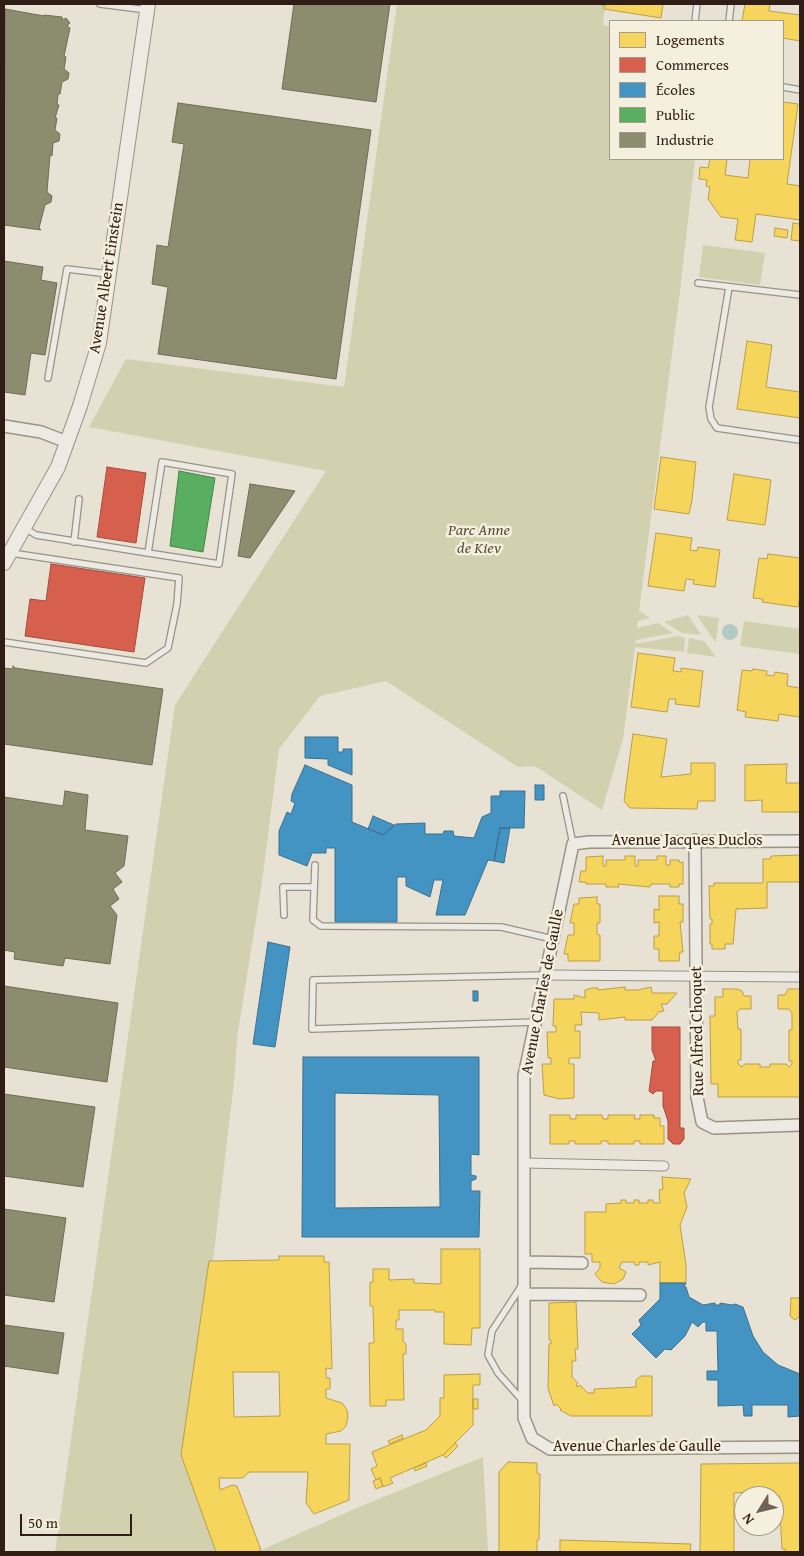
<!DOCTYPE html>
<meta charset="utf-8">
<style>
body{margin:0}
#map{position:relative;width:804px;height:1556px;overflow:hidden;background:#e7e2d3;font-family:"Gentium Book Plus",serif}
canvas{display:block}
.frame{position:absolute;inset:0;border:5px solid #301d16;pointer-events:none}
.legend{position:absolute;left:609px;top:20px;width:175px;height:140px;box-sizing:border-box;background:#f5efdd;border:1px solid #a69b8d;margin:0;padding:6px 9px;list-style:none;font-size:15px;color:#301d16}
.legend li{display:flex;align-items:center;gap:10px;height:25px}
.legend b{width:25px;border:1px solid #a69b8d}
.north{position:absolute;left:734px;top:1486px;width:50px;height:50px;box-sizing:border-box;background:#f5efdd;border:1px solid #a69b8d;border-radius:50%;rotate:234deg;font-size:14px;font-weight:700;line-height:20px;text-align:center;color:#301d16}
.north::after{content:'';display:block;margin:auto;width:18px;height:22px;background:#706258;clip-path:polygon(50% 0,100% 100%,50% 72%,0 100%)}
.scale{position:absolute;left:20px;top:1514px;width:112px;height:22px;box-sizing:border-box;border:2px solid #301d16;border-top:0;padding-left:6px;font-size:15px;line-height:18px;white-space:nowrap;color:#301d16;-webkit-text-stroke:4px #f5efdd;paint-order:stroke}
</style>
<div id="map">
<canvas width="804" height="1556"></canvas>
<div class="frame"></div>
<ul class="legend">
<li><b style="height:14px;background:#f6d55c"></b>Logements</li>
<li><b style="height:14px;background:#d6604d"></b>Commerces</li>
<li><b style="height:14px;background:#4393c3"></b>Écoles</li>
<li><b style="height:14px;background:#5aae61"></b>Public</li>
<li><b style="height:14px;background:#8c8c6e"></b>Industrie</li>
</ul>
<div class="north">N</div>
<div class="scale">50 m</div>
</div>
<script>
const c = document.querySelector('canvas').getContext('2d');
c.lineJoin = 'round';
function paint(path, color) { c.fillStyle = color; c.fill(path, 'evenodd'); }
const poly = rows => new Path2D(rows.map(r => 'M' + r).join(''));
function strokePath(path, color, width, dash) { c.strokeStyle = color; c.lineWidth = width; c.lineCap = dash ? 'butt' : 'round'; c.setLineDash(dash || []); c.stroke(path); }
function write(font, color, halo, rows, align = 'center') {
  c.font = font + ' "Gentium Book Plus",serif'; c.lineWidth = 5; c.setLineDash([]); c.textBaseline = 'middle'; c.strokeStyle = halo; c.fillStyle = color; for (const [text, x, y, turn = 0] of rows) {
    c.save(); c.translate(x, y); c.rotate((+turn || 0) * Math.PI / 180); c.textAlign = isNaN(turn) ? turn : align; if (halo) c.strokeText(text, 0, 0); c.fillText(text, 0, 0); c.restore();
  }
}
paint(poly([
 [397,4,605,4,603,25,610,26,610,159,695,159,680,291,639,611,650,618,638,621,637,628,658,623,673,633,636,640,635,644,678,636,685,638,684,652,635,647,623,739,602,810,535,766,518,767,386,681,320,696,279,749,262,882,237,1038,235,1073,214,1253,183,1454,217,1552,55,1552,175,705,326,471,89,427,126,359,344,387],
 [703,245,765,253,760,285,699,277],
 [688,615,701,635,682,633,664,622],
 [697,615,719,618,716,642,715,642],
 [744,621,800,629,800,654,740,646],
 [689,638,704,641,716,657,687,653],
 [483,1457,488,1552,257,1552,366,1504]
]), '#d2d1af');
paint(poly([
 '722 632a8 8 0 1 1 16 0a8 8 0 1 1-16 0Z'
]), '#b3c9c6');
const homes = poly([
 [599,4,663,4,661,18,604,9,605,6,599,4],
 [745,4,770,4,769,11,800,15,800,41,783,38,783,21,742,21,745,4],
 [783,102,798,104,787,184,800,186,800,220,756,214,752,242,735,240,738,219,721,217,708,199,710,187,706,186,707,180,699,179,700,167,708,168,710,159,727,159,725,175,748,178,750,159,783,159,783,102],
 [793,223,800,224,800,241,791,240,793,223],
 [775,228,788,230,787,238,774,236,775,228],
 [747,341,772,345,766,387,800,392,800,418,737,409,747,341],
 [661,457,696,462,692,500,689,514,654,509,661,457],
 [734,474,771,480,765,525,727,520,734,474],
 [656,533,692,538,690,550,697,551,698,547,720,550,715,587,693,584,694,580,686,579,684,591,648,586,656,533],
 [768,554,800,558,800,595,798,607,762,602,763,599,753,598,759,558,767,559,768,554],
 [638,653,675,658,673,671,681,672,681,668,703,671,699,707,675,704,676,699,669,699,667,712,631,707,638,653],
 [753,669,767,671,766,675,774,676,775,672,788,674,787,686,800,688,800,717,779,714,778,721,745,717,746,712,737,710,742,670,752,671,753,669],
 [633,734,667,739,661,777,691,774,691,763,715,763,715,801,698,801,697,809,630,808,624,801,633,734],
 [787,764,786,783,800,783,800,812,762,812,762,800,745,801,745,765,787,764],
 [800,855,800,882,767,882,767,908,736,909,733,944,725,944,725,949,712,949,712,944,710,944,710,924,712,924,712,919,710,919,709,886,714,886,714,883,763,883,763,859,770,859,771,856,800,855],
 [603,856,603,866,606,866,606,860,625,860,625,856,635,856,635,866,638,866,638,860,657,860,657,856,666,856,666,865,670,865,670,860,679,860,680,863,683,862,683,884,679,884,679,887,670,887,670,884,651,884,650,887,618,884,619,887,606,887,606,884,586,884,586,882,579,882,581,871,586,871,586,857,603,856],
 [659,896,679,896,679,904,683,904,683,922,680,922,683,952,680,952,679,961,659,961,659,949,654,949,654,936,659,936,659,922,654,923,654,909,659,910,659,896],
 [597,897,597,904,600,904,600,923,597,923,597,934,600,935,600,961,568,961,568,954,564,954,568,935,574,935,574,923,570,923,574,904,579,904,579,898,597,897],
 [625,987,625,990,638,990,651,987,652,993,677,993,667,1004,661,1004,664,1011,659,1012,652,1020,625,1020,625,1017,599,1020,599,1013,581,1012,582,1025,575,1025,575,1031,580,1031,580,1058,569,1058,569,1064,574,1064,574,1098,560,1099,544,1095,542,1064,551,1064,551,1058,548,1058,547,1032,556,1032,556,1026,553,1026,554,999,574,999,574,995,585,998,585,990,592,988,598,988,598,990,625,987],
 [723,989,737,989,742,991,744,996,751,996,751,1009,740,1009,737,1012,738,1029,741,1029,741,1060,738,1060,738,1063,741,1067,745,1064,760,1064,760,1067,770,1067,770,1064,786,1064,789,1067,792,1064,792,1061,789,1061,789,1030,792,1030,792,1013,789,1009,778,1009,778,995,785,995,788,989,800,989,800,1097,718,1097,718,1084,711,1084,710,1016,715,1016,715,997,723,997,723,989],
 [550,1115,570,1115,570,1119,576,1119,576,1115,602,1115,603,1119,608,1119,608,1115,635,1115,634,1119,640,1119,640,1115,654,1115,654,1118,660,1118,660,1126,664,1126,664,1144,640,1144,640,1141,634,1141,634,1144,608,1144,608,1141,601,1141,601,1144,575,1144,575,1141,569,1141,569,1144,550,1144,550,1115],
 [662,1177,691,1179,684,1193,687,1207,680,1225,686,1265,686,1283,660,1283,660,1262,648,1265,648,1262,639,1262,639,1265,635,1265,634,1262,622,1262,619,1268,626,1272,623,1279,614,1284,602,1282,595,1274,600,1268,600,1262,592,1262,592,1254,585,1254,585,1212,606,1212,606,1204,621,1203,621,1200,626,1200,626,1203,634,1203,634,1200,639,1200,639,1203,648,1203,648,1200,653,1200,653,1203,660,1203,659,1190,663,1189,662,1177],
 [441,1249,480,1249,480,1328,472,1328,471,1345,444,1344,444,1312,435,1312,435,1310,399,1310,399,1320,396,1320,396,1329,403,1329,403,1341,406,1344,406,1354,403,1354,404,1400,386,1400,386,1406,370,1406,369,1343,374,1343,373,1306,370,1306,370,1282,373,1282,373,1269,389,1269,389,1280,414,1279,414,1283,441,1284,441,1249],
 [279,1256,324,1256,324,1262,329,1262,332,1369,326,1368,326,1378,330,1378,330,1389,326,1389,326,1398,342,1403,347,1410,348,1417,346,1426,341,1431,326,1434,326,1444,350,1444,349,1500,314,1514,306,1503,308,1472,249,1472,243,1478,219,1478,220,1490,232,1485,237,1486,261,1550,256,1552,216,1552,181,1455,209,1261,279,1260,279,1256],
 [233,1372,279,1372,280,1416,234,1417,233,1372],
 [791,1298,800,1298,799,1317,795,1320,790,1316,791,1298],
 [576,1302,578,1349,575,1349,576,1361,572,1361,572,1377,578,1383,576,1385,577,1387,580,1385,588,1393,594,1393,594,1389,636,1387,636,1380,641,1376,652,1376,652,1416,571,1416,560,1410,561,1409,556,1404,554,1406,548,1388,549,1344,551,1344,551,1340,549,1340,549,1303,576,1302],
 [480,1374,480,1385,473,1385,473,1425,443,1455,390,1478,393,1483,383,1487,380,1478,376,1480,371,1469,377,1466,372,1452,426,1430,440,1416,440,1398,444,1398,444,1375,480,1374],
 [473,1399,478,1399,478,1409,473,1409,473,1399],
 [402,1435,403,1438,390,1444,388,1441,402,1435],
 [455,1443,458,1446,446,1458,443,1455,455,1443],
 [508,1462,537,1463,537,1473,540,1474,539,1540,537,1540,537,1552,499,1552,499,1472,508,1462],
 [426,1463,427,1466,415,1471,414,1468,426,1463],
 [800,1463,800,1552,785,1552,785,1549,782,1549,779,1496,751,1496,752,1492,734,1493,734,1552,700,1552,701,1464,800,1463],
 [380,1478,383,1486,376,1489,373,1481,380,1478],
 [560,1540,691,1544,690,1552,560,1552,560,1540]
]);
paint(homes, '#f6d55c');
strokePath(homes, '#bb9e47', 1);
const shops = poly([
 [107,467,146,473,136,543,97,537,107,467],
 [51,564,145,578,134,652,25,636,30,599,46,601,51,564],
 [652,1027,680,1027,680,1128,684,1128,684,1139,680,1144,673,1144,668,1139,668,1121,663,1106,663,1091,656,1091,653,1094,649,1091,653,1061,656,1061,652,1050,652,1027]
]);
paint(shops, '#d6604d');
strokePath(shops, '#a44c3c', 1);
const schools = poly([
 [305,737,338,737,338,752,343,752,343,749,352,749,352,775,328,765,328,759,305,758,305,737],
 [305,765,352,785,352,822,383,835,396,824,425,823,425,834,443,834,444,831,453,831,454,836,474,838,482,817,491,813,491,796,500,796,500,791,525,791,524,828,500,828,494,861,488,860,465,915,436,915,443,880,434,880,430,897,406,886,406,877,397,877,397,922,335,922,335,848,326,848,326,853,312,853,307,866,279,855,279,831,287,812,291,814,295,803,291,801,292,794,305,765],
 [535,785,544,785,544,800,535,800,535,785],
 [373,816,394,825,383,835,368,829,373,816],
 [500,828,510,828,504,863,494,861,500,828],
 [268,942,290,947,275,1047,253,1044,268,942],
 [473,991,478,991,478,1001,473,1001,473,991],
 [303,1057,479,1057,479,1155,471,1154,471,1175,476,1176,476,1179,471,1181,471,1191,480,1191,479,1237,302,1237,303,1057],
 [335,1093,439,1095,440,1207,335,1208,335,1093],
 [660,1283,686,1283,684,1287,686,1287,689,1297,703,1305,715,1303,715,1305,720,1305,720,1303,732,1305,735,1304,743,1307,753,1336,763,1352,778,1365,800,1374,800,1416,788,1417,788,1405,752,1405,752,1416,744,1416,743,1405,718,1406,718,1380,707,1380,707,1371,718,1371,717,1331,706,1331,706,1322,703,1322,698,1327,692,1322,685,1336,671,1350,665,1349,656,1358,632,1334,641,1325,639,1320,660,1299,660,1283]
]);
paint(schools, '#4393c3');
strokePath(schools, '#3d708f', 1);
const public = poly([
 [179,471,215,478,203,552,170,546,179,471]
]);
paint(public, '#5aae61');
strokePath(public, '#4d824a', 1);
const industry = poly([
 [294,4,390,4,376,102,282,89,294,4],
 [5,9,44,16,44,15,62,17,63,20,66,18,70,23,67,26,70,28,64,56,66,57,64,69,69,73,68,79,62,82,60,94,58,94,57,105,59,105,55,118,57,118,55,130,60,134,59,141,53,143,52,156,50,155,47,192,52,196,51,202,45,205,39,228,41,230,4,225,5,9],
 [178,103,371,130,336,379,158,354,168,287,152,284,157,245,168,247,184,144,172,142,178,103],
 [4,261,43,267,41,280,57,283,45,355,31,353,25,395,4,392,4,261],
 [250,484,295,491,250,558,238,556,250,484],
 [13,666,15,668,163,689,152,765,4,744,4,668,13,669,13,666],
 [65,791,88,795,85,830,128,836,124,866,115,873,122,882,113,889,119,899,110,906,117,915,110,964,65,958,63,966,14,959,15,952,4,950,4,797,63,806,65,791],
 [4,986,118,1003,107,1082,4,1067,4,986],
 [4,1094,95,1107,83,1187,4,1176,4,1094],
 [4,1209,66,1218,54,1302,4,1295,4,1209],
 [4,1325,64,1333,58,1374,4,1366,4,1325]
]);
paint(industry, '#8c8c6e');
strokePath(industry, '#706b54', 1);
const service = poly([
 [100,4,147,10],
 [695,21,697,4],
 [729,21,731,4],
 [783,87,800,90],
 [698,283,800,295],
 [729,287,709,407,711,419,717,428,800,440],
 [48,378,67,269,109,274],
 [162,462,232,474,219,564,148,553,162,462],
 [25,528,36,535,148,553],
 [74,542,79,499],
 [4,642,146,663,168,648,177,604,179,578,11,553],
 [563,796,573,844],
 [315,865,313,920,321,926,501,927,553,939],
 [284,915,283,887,314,887],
 [536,1022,312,1029,313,980,545,975],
 [522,1285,492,1331,488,1355,498,1373,522,1400]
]);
const pedestrian = poly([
 [545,975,800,977],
 [525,1163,664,1166]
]);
const minor = poly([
 [4,426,41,432,67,442],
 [695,840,697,1097,702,1122,714,1128,800,1125],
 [800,841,589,842,573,844,524,1076,524,1418,532,1438,550,1449,800,1447],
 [524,1262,582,1263],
 [525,1294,640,1295]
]);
const tertiary = poly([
 [4,563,58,467,80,406,99,343,148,4]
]);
strokePath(service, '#989289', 8);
strokePath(pedestrian, '#989289', 11);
strokePath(minor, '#989289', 14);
strokePath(tertiary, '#989289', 16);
strokePath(service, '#eceae2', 5.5);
strokePath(pedestrian, '#eceae2', 9);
strokePath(minor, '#eceae2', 11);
strokePath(tertiary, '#eceae2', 14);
write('16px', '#301d16', '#f5efdd', [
 ["Avenue Albert Einstein",107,278,-81],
 ["Avenue Jacques Duclos",687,841],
 ["Avenue Charles de Gaulle",543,992,-79],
 ["Rue Alfred Choquet",698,1031,-91],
 ["Avenue Charles de Gaulle",637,1447]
]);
write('italic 16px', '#5c4f3b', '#f5efdd', [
 ["Parc Anne",479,531],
 ["de Kiev",479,549]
]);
</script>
